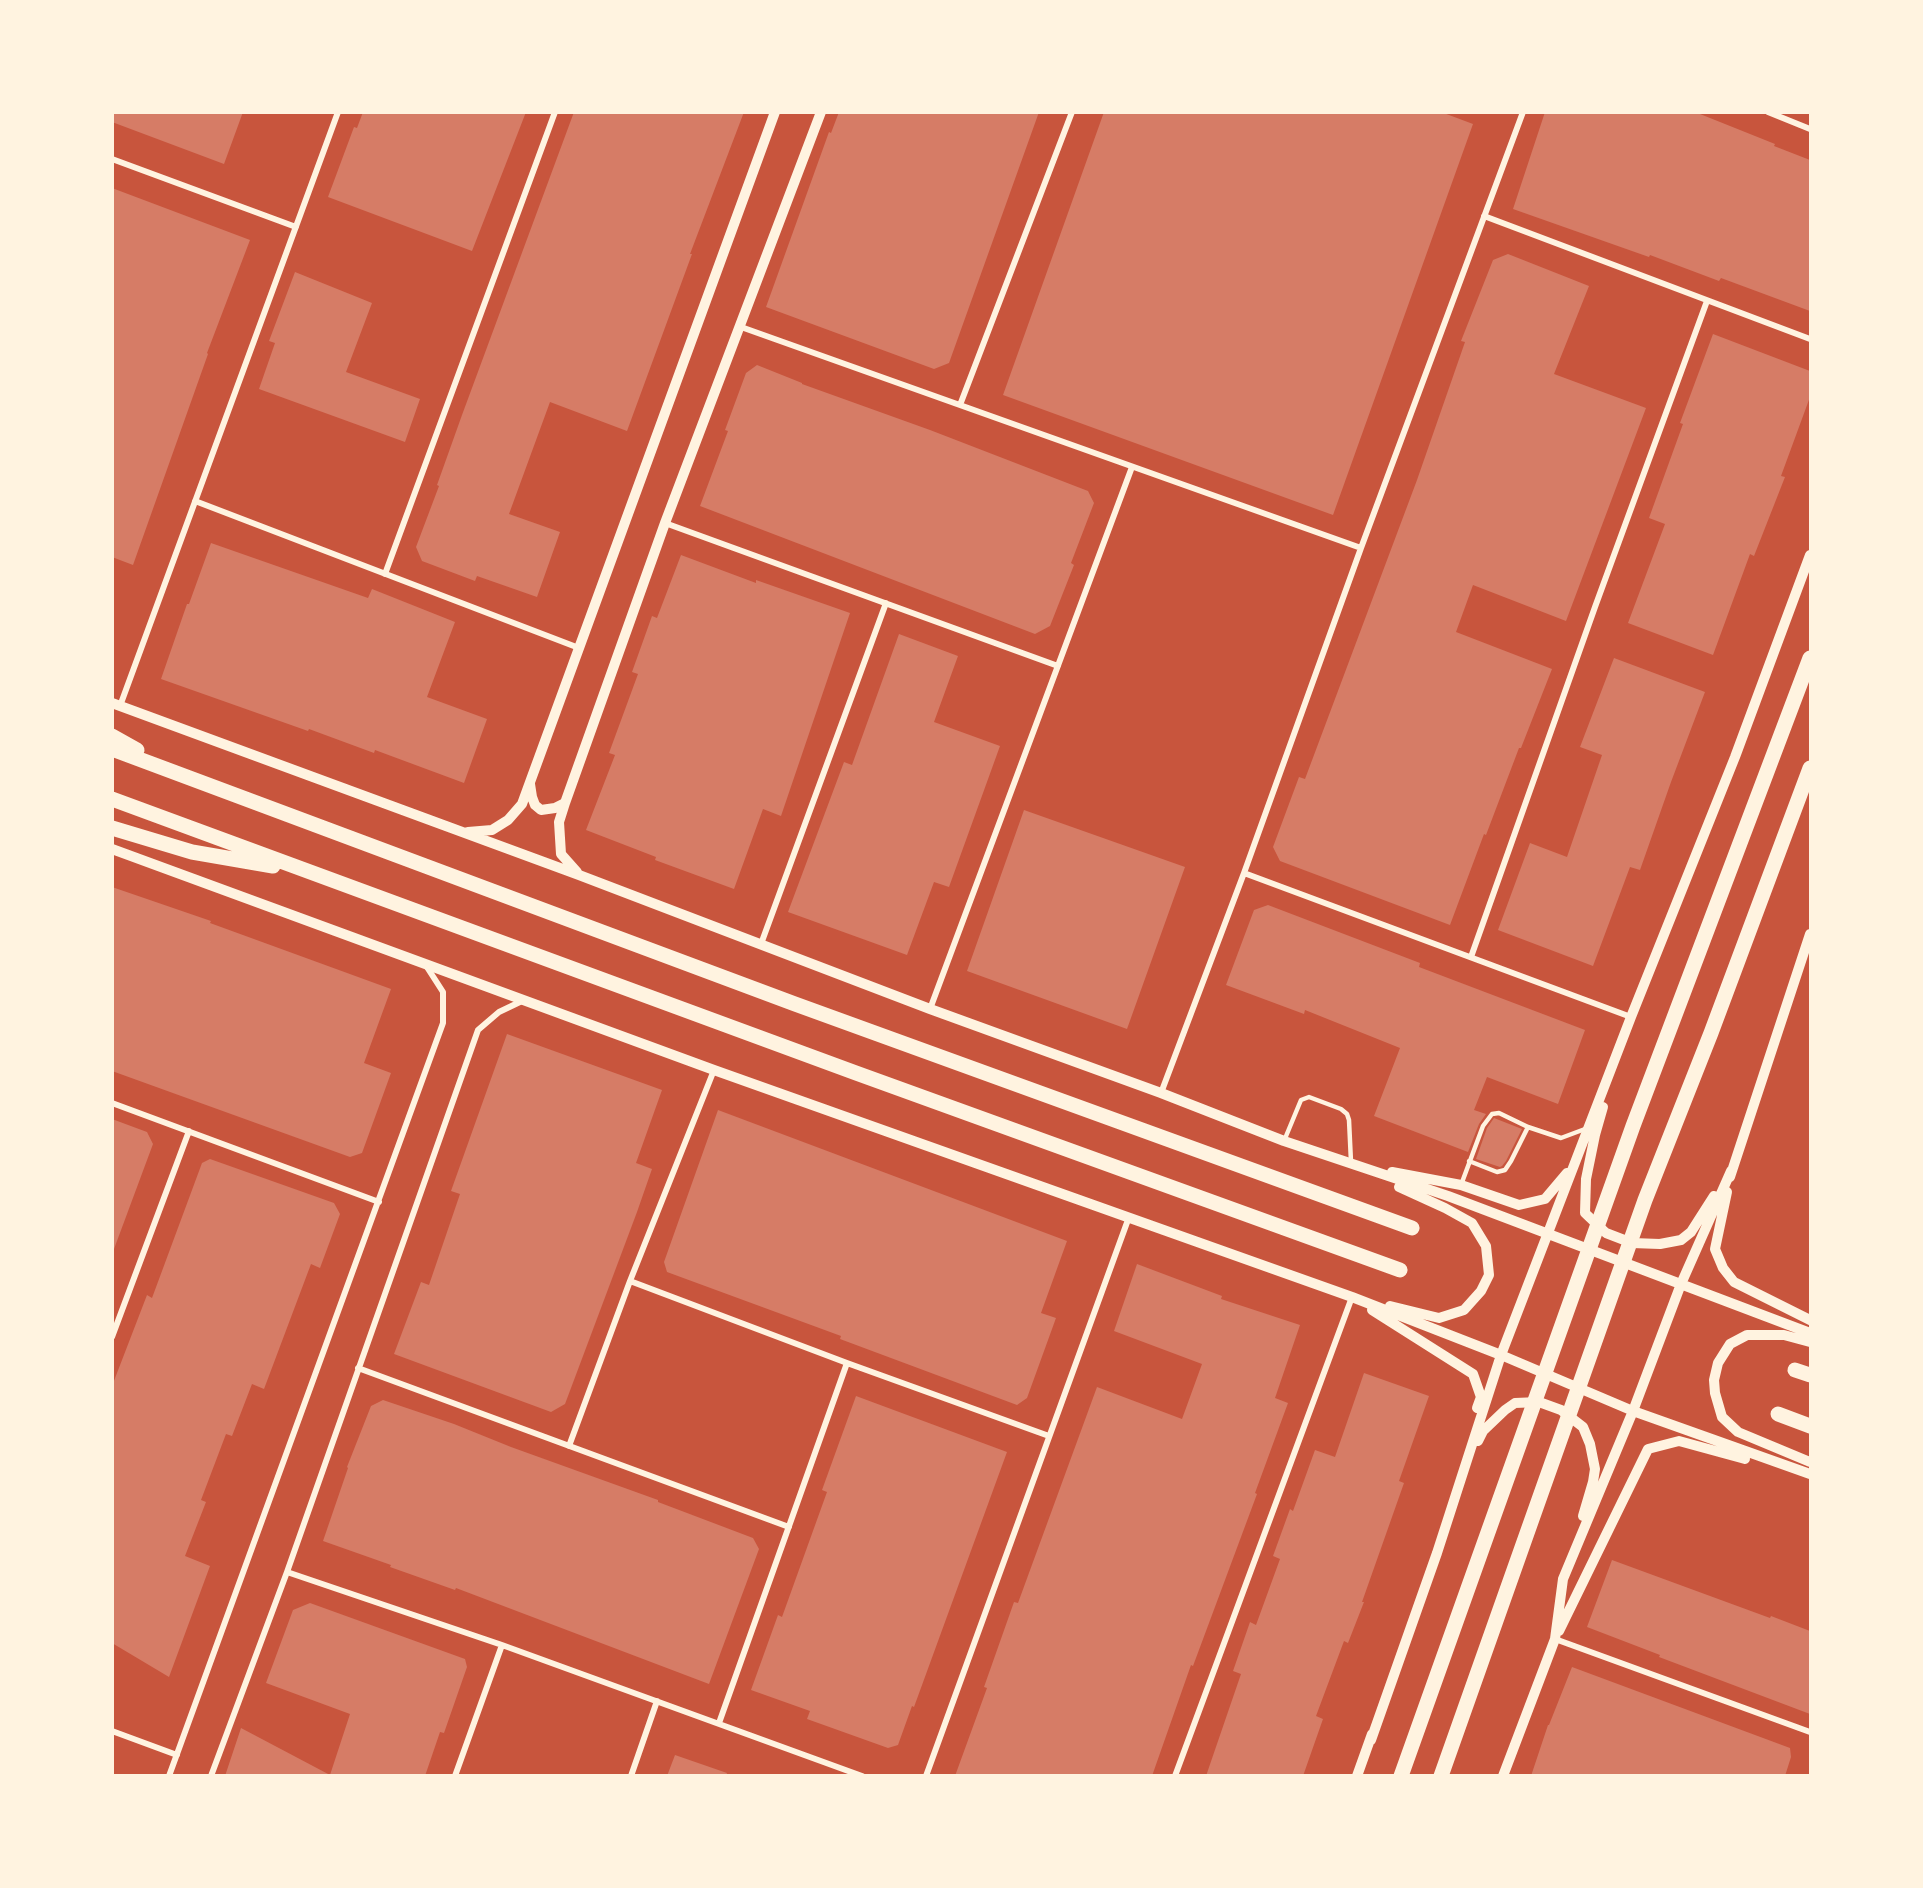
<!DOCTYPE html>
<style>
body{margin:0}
#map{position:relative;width:1923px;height:1888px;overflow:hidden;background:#c8553d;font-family:Manrope,sans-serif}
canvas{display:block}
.frame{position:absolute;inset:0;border:114px solid #fff3e0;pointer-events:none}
</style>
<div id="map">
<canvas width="1923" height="1888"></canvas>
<div class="frame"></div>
</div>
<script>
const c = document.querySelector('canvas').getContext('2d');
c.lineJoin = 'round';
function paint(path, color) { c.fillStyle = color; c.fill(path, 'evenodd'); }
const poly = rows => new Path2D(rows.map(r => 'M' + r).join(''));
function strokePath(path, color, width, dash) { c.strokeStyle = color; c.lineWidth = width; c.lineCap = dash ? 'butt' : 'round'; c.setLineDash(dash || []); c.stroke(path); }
paint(poly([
 [112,112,243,112,224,164,112,122],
 [363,112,526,112,472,251,328,197,354,127,357,128],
 [574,112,744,112,690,254,692,254,627,431,550,402,509,514,560,532,537,597,477,576,475,581,422,561,416,547,439,486,437,485,462,415],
 [839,112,1039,112,949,363,934,369,766,307,829,132,831,133],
 [1104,112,1441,112,1473,124,1333,515,1003,395],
 [1545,112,1695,112,1775,144,1774,146,1810,160,1810,311,1721,278,1719,281,1650,255,1649,257,1513,209],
 [112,188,250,240,207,353,208,354,133,565,112,557],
 [1508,254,1589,286,1554,374,1646,408,1566,621,1473,585,1456,632,1552,669,1521,748,1519,748,1486,835,1484,834,1450,925,1280,861,1273,847,1299,777,1305,779,1417,480,1465,342,1461,341,1493,260],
 [295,272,372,303,346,372,420,399,405,442,259,389,275,343,269,341],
 [1713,334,1810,371,1810,397,1781,476,1785,477,1754,556,1750,554,1713,655,1628,623,1665,524,1649,518,1683,424,1680,423],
 [757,365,802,383,802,384,930,430,1088,491,1094,503,1071,563,1074,565,1050,626,1035,634,700,506,728,431,725,430,746,373],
 [211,543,368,598,372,589,455,622,427,697,487,719,464,783,375,750,374,753,309,729,308,731,161,679,187,604,189,604],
 [681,555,756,583,756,580,850,613,781,816,763,809,734,889,655,860,656,857,586,830,615,755,609,753,638,674,632,672,652,616,657,618],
 [899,634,958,656,934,722,1000,746,949,887,934,882,907,955,788,912,844,762,852,765],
 [1614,658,1705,692,1671,782,1640,870,1630,867,1593,966,1498,930,1530,843,1567,857,1602,755,1580,747],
 [1024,810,1185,867,1127,1029,967,971],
 [112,887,211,921,210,923,391,989,364,1063,391,1073,362,1153,350,1157,112,1071],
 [1268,905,1420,963,1419,967,1585,1030,1558,1104,1487,1077,1474,1110,1486,1114,1479,1124,1468,1152,1374,1116,1400,1048,1305,1010,1304,1014,1226,985,1254,910],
 [507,1034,662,1090,636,1163,652,1169,637,1212,565,1404,551,1412,394,1354,421,1282,429,1285,460,1194,451,1191],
 [718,1110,1067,1241,1041,1313,1056,1318,1027,1398,1017,1405,840,1339,841,1336,667,1272,664,1262],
 [1494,1118,1522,1129,1506,1161,1502,1166,1500,1167,1476,1159,1487,1128],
 [112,1119,147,1132,153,1144,114,1249,112,1249],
 [210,1159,334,1203,340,1214,320,1268,311,1264,264,1389,252,1384,232,1436,226,1434,201,1500,206,1502,185,1556,210,1566,169,1677,112,1643,112,1386,147,1295,152,1298,202,1163],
 [1137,1264,1222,1296,1221,1299,1300,1325,1275,1398,1288,1403,1255,1493,1257,1494,1193,1666,1191,1665,1152,1776,955,1776,987,1688,984,1687,1014,1602,1018,1603,1097,1387,1182,1419,1202,1364,1114,1331],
 [1364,1373,1429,1396,1399,1481,1404,1483,1362,1602,1364,1602,1348,1643,1344,1641,1316,1716,1323,1719,1303,1776,1206,1776,1241,1674,1233,1671,1250,1622,1256,1625,1280,1559,1273,1556,1290,1509,1293,1511,1315,1450,1335,1457],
 [856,1396,1007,1452,914,1707,912,1706,898,1745,888,1748,807,1719,810,1711,751,1690,778,1615,782,1617,827,1492,822,1490],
 [383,1400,454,1424,511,1447,658,1500,658,1502,753,1538,759,1549,709,1684,456,1588,455,1590,390,1567,391,1565,323,1541,348,1468,347,1467,371,1406],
 [1612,1560,1770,1618,1771,1616,1810,1631,1810,1714,1659,1657,1660,1655,1587,1627],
 [310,1603,465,1659,467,1667,444,1733,440,1732,425,1776,225,1776,241,1728,330,1775,350,1714,266,1683,293,1610],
 [1572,1667,1790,1748,1791,1757,1785,1776,1531,1776,1548,1725,1549,1725],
 [675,1755,727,1773,726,1776,667,1776]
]), '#d67c66');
strokePath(poly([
 [1284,1141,1301,1100,1309,1097,1341,1109,1347,1114,1349,1120,1351,1162],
 [1469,1161,1497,1172,1505,1170,1511,1161,1528,1127],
 [1461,1185,1483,1126,1492,1114,1499,1113,1528,1127,1561,1138,1585,1129]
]), '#fff3e0', 4.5);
strokePath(poly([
 [1768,112,1810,129],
 [112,159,296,227],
 [1484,216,1810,339],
 [741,327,1361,548],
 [960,405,1072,112],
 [195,501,579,648],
 [665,523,1058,666],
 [385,574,555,112],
 [120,706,338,112],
 [1244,873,1631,1017],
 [761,944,886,603],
 [1471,957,1595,607,1707,301],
 [930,1009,1132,467],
 [1161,1093,1244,873,1361,548,1523,112],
 [112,1103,379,1202],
 [630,1281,847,1363,1049,1436],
 [112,1337,189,1131],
 [358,1368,789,1527],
 [569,1446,630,1281,714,1070],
 [287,1572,502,1645,862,1776],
 [1555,1639,1810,1732],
 [719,1723,847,1363],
 [112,1731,177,1755],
 [169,1776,443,1023,443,992,425,964],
 [211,1776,287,1572,478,1030,499,1012,522,1001],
 [455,1776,502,1645],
 [631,1776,657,1701],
 [926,1776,1129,1217],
 [1175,1776,1352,1297]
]), '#fff3e0', 6);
strokePath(poly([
 [112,703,579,875,930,1009,1161,1093,1284,1141,1448,1196,1810,1333],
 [530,784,532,797,535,805,541,810,555,808,565,803],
 [468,832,492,830,508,820,522,804,775,112],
 [112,849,714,1070,1352,1297,1501,1355,1633,1411,1810,1474],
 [577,872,561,854,559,822,565,803,665,523,821,112],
 [1603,1107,1595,1135,1586,1179,1585,1213,1606,1233,1632,1243,1660,1244,1681,1240,1691,1232,1714,1196],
 [1392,1172,1461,1185,1519,1205,1545,1199,1567,1173],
 [1730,1177,1810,934],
 [1727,1192,1715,1249,1723,1268,1734,1282,1810,1320],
 [1390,1306,1439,1318,1464,1310,1481,1291,1489,1275,1486,1246,1472,1223,1445,1208,1399,1187],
 [1372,1310,1473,1374,1481,1397,1477,1408],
 [1810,1342,1784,1335,1747,1335,1730,1344,1718,1363,1714,1380,1715,1393,1722,1417,1738,1432,1810,1462],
 [1478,1441,1483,1431,1505,1410,1515,1403,1539,1402,1561,1410,1583,1427,1590,1444,1595,1469,1593,1482,1583,1516],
 [1559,1631,1648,1449,1679,1441,1745,1459],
 [1371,1740,1437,1553,1501,1355,1631,1017,1735,757,1810,555],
 [1357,1776,1372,1734],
 [1503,1776,1555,1639,1563,1579,1633,1411,1681,1284,1731,1171]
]), '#fff3e0', 10);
strokePath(poly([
 [112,736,137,750],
 [112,749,795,1004,1412,1228],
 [112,799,856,1073,1400,1270],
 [112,828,192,852,273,866],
 [1795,1370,1810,1375],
 [1778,1414,1810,1426],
 [1401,1776,1633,1126,1810,658],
 [1441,1776,1645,1200,1711,1033,1810,768]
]), '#fff3e0', 15);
</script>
